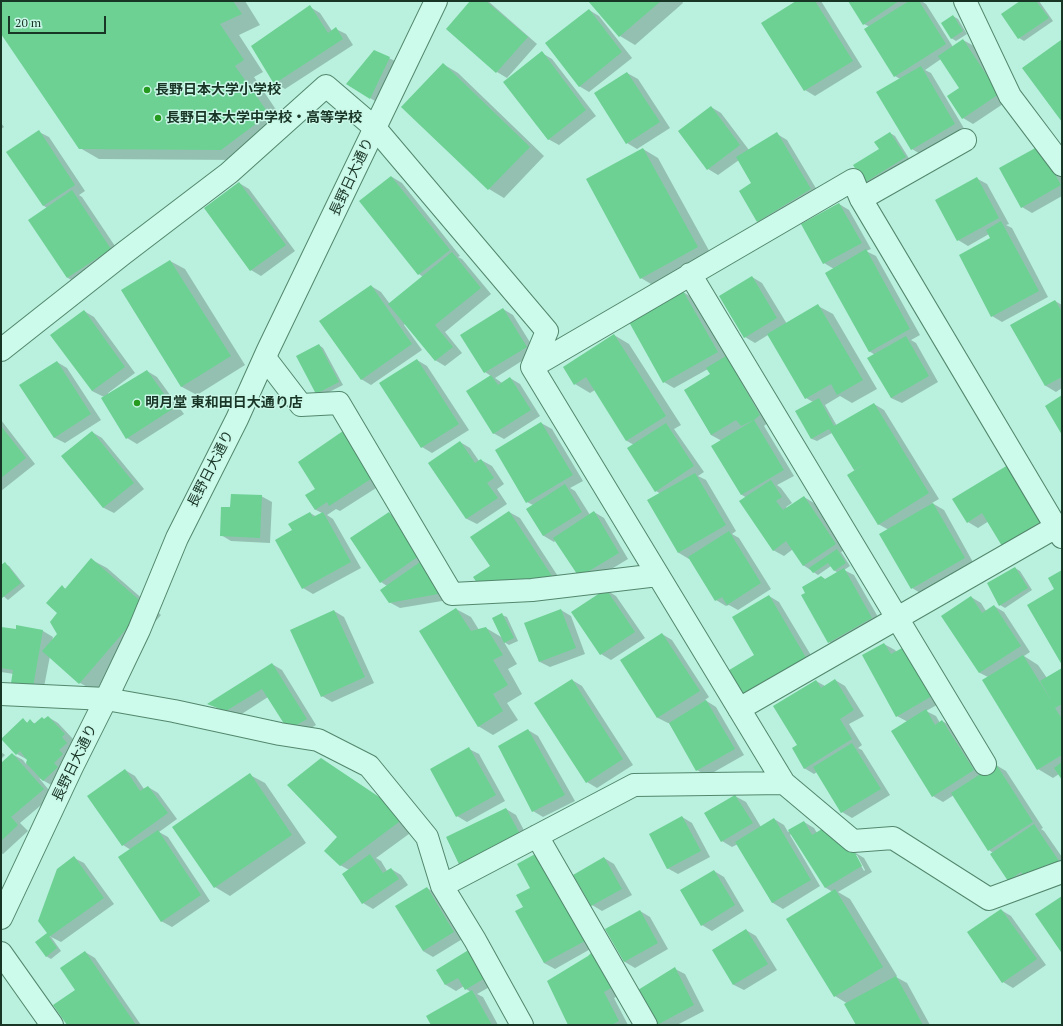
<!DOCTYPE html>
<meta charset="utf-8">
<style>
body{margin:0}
#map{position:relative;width:1063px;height:1026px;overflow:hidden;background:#b9f0de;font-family:"PT Serif",serif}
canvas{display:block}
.frame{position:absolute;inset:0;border:2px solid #193526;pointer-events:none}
.scale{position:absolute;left:8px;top:16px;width:98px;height:18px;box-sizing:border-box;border:2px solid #193526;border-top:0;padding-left:5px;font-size:12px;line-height:14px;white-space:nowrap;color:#193526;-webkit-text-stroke:3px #c9f7e8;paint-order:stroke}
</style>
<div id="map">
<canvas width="1063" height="1026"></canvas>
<div class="frame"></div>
<div class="scale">20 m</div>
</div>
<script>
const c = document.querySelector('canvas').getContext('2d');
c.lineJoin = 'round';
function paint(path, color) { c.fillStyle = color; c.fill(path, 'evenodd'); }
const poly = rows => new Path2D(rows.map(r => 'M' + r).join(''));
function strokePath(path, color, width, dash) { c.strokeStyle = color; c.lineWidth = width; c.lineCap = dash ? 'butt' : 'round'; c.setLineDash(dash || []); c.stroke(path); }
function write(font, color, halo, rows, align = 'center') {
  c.font = font + ' "PT Serif","Noto Sans JP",serif'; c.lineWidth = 3; c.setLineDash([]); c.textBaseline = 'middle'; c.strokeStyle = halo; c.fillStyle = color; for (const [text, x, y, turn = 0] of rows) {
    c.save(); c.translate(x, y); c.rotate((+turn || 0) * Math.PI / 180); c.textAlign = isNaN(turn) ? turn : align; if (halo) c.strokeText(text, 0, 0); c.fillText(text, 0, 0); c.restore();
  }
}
paint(poly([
 [1,1,245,1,260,25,239,35,263,72,254,77,287,126,240,160,99,159,80,148,1,32],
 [471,1,488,1,537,44,507,78,497,72,447,29],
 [589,1,682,1,683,3,635,45,620,36],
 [798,1,821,1,862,67,815,96,805,90],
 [849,1,921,1,926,4,953,47,963,40,974,46,1009,100,973,124,963,118,960,88,941,59,925,70,931,73,965,130,922,155,912,149,900,79,895,76,870,27,864,24],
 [1022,1,1039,1,1053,21,1024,41,1019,38,1003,14],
 [310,7,320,13,332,31,336,29,346,34,353,45,285,89,275,83],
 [589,10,599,16,632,58,589,92,579,86],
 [953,16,958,19,967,34,956,41,951,38],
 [374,51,395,61,375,101,347,84],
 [542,53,552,59,596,116,559,145,548,139],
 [443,64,458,73,544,156,504,198,489,189,403,107],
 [627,73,638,79,670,128,637,149,627,143],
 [711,107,721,113,749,150,777,134,787,140,820,195,768,227,758,221,753,183,739,160,718,175,708,169],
 [1,123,4,127,1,129],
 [39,132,49,137,85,191,79,195,82,197,121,255,78,284,68,278,30,220,47,208,44,206,8,153],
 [890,133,895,136,910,160,870,185,865,182,880,149],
 [643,149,658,158,712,256,656,287,641,278],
 [1049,153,1062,175,1062,196,1032,213,1022,207],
 [392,177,402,183,460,256,458,257,462,259,491,294,445,332,462,353,445,366,435,360,405,324,404,325,422,350,371,385,361,379,371,286,381,292,390,304,423,277,419,274,361,202],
 [976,178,987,184,1009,224,1006,225,1012,228,1048,297,1002,322,992,316,992,238,989,234,968,246,958,240],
 [239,183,249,189,295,251,261,276,251,270],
 [839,204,849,210,871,249,866,251,876,256,920,335,911,340,916,343,938,382,902,403,891,398,875,355,869,351,834,269,824,263],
 [170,261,185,269,245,365,197,395,182,387,122,291],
 [752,277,762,283,787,324,818,306,833,314,877,389,852,403,840,396,825,405,837,426,874,404,884,410,939,499,932,503,944,510,974,564,922,594,912,588,881,535,889,530,878,524,855,471,832,433,817,441,812,439,797,411,813,402,806,398,768,335,755,343,745,337],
 [683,292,693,298,728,357,727,358,736,363,770,421,764,426,794,476,777,485,781,488,792,503,786,507,787,508,804,497,814,503,845,550,841,552,850,566,844,570,854,575,882,624,839,648,829,642,826,580,838,573,834,570,831,566,818,575,803,565,793,549,784,556,773,550,747,498,742,495,713,446,722,441,711,435,685,390,711,374,708,369,674,388,664,382],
 [1055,301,1062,305,1062,388,1056,392,1046,386,1011,326],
 [503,309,513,315,536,352,495,378,502,383,510,378,520,384,540,416,504,439,493,433,491,376,485,372],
 [84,311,94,317,135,373,108,393,108,394,147,371,157,377,184,414,137,444,127,438,104,397,92,391],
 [614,335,629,344,681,425,674,429,704,472,698,476,706,480,736,531,732,534,739,538,771,589,738,610,729,605,726,606,716,600,690,558,689,559,679,553,649,501,661,494,656,491,634,445,627,441,595,390,590,393,575,384],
 [319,345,323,348,343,385,321,396,316,393],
 [417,360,427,366,469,430,432,453,422,447],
 [57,362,67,368,101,420,65,443,55,438,20,385],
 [1,420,35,464,1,491],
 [541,423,552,429,583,481,570,488,575,491,590,515,594,512,604,518,628,559,590,582,556,540,554,542,544,536,527,509,533,505,527,502],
 [92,432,102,438,144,489,114,513,104,508,63,456],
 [354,438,384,483,340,511,336,509,327,515,333,519,361,568,313,594,303,588,293,531,310,513,317,517,322,513,316,510,306,496,316,489],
 [460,442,470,448,479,461,481,460,492,466,504,484,497,489,507,504,477,524,467,519,429,464],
 [1008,466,1051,527,1013,551,989,521,978,528,968,522],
 [261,496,272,502,270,543,231,541,221,535,231,509],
 [509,512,520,518,563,584,491,567],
 [389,513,399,519,448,600,400,608,389,602,387,586,381,582,351,539],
 [92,560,107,568,161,615,95,691,80,683,50,656,43,692,14,674,1,672,1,628,17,631,17,627,43,631,53,637,52,641,59,634,62,587,66,589],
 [5,564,9,566,25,586,8,600,1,594,1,566],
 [1015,568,1020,571,1032,590,1005,608,1000,605],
 [606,590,616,596,645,638,611,660,601,654,573,612],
 [769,596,779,602,818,667,756,655],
 [971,597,981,603,986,611,994,606,1004,612,1030,652,1024,656,1038,665,1047,678,1062,670,1062,779,1059,774,1053,778,1038,769,988,677,980,673,942,616],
 [456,609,471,617,479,630,486,628,503,638,502,615,507,617,518,641,509,645,504,642,517,664,508,669,522,694,507,703,518,720,493,735,478,726],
 [561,610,571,616,585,654,550,667,540,662],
 [334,611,344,617,374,683,332,702,322,696],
 [662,634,672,640,709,697,705,700,716,707,744,755,707,776,697,770,669,723,668,723,658,718,621,660],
 [884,644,895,650,942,702,926,711,936,716,940,723,942,721,953,727,996,765,1006,771,1043,828,1041,829,1044,831,1062,857,1062,875,1009,880,993,853,989,850,954,795,943,802,933,796,908,722,897,716],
 [272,664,282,670,316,725,299,735,268,697,237,717,209,704],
 [572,680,582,686,633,765,597,788,587,782],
 [835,680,845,686,864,716,849,724,862,745,858,748,862,750,890,795,852,818,842,812,817,772,814,774,804,768,798,745,816,681,825,686],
 [48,717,58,723,74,740,71,743,77,749,53,786,39,778,53,795,20,823,28,831,3,854,1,853,1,764,12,754,23,760,26,764,28,760,17,754,23,720,28,723,30,721,36,724,42,718,45,720],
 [528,730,538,736,575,801,543,817,533,811],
 [469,749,479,754,505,801,467,822,457,816],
 [1,752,5,755,1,759],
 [321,759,403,813,413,831,376,858,381,861,387,871,391,869,401,875,408,885,373,909,363,903,343,874,349,870,340,865,339,837],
 [125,770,135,776,144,789,148,787,158,793,177,819,159,832,168,837,210,901,172,927,161,921,131,850,123,845],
 [250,775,265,783,306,843,230,896,215,887],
 [735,796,746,802,761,827,774,819,784,825,788,832,804,822,814,828,817,833,832,836,852,852,854,852,864,858,872,872,838,892,850,899,897,976,896,977,907,983,930,1025,857,1025,848,1004,835,996,833,892,826,888,791,834,790,835,820,886,783,909,773,903,738,844,732,847,722,841],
 [855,855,857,855,865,870,864,871],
 [506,809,516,815,529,840,470,870,459,864,447,838],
 [682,817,692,823,710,857,678,874,667,868],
 [74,858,84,863,114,904,61,942,51,937,61,951,51,959,46,956,47,935,51,937,39,921],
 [604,858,614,864,632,895,602,911,592,905],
 [714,871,724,877,744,911,712,931,702,925],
 [427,888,437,894,464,938,433,957,423,951],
 [531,888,594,947,555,969,544,963,524,908],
 [1001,910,1011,916,1046,965,1013,988,1003,982],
 [640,911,650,917,668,949,635,968,625,962,606,930],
 [746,930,756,936,777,970,744,990,734,985,713,950],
 [85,952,95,958,141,1025,69,1025],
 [589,957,623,993,614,998,628,1025,569,1025],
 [675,969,685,974,704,1011,677,1025,658,1025],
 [437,970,502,980,477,994,483,997,498,1025,433,1025,471,992,466,989,464,986,456,991,446,985]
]), '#0003');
paint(poly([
 [1,1,233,1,242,14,220,24,244,60,235,66,269,114,221,150,79,149,1,34],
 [470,1,486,1,528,37,496,73,446,29],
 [588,1,661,1,619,37],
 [796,1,815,1,853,61,804,91,761,23],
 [848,1,899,1,863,25],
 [909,1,919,1,946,44,894,77,864,29],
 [1020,1,1036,1,1049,18,1018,39,1001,14],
 [310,5,328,33,336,27,343,39,274,84,251,46],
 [589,9,622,52,579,87,545,43],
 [953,15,963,31,951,39,941,23],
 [963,39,999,94,962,119,947,96,959,88,938,56],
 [1061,40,1062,42,1062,122,1022,68],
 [374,50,390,57,370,99,346,84],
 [542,51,586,110,548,140,503,82],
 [443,63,530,147,488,190,401,107],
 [921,66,955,124,911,150,876,92],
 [627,72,660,122,626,144,594,93],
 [711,106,740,145,707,170,678,131],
 [39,130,75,185,43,206,6,152],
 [777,132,811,189,757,222,739,191,751,183,736,157],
 [890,132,906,157,864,183,853,165,879,149,874,142],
 [1039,146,1061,185,1021,208,999,168],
 [643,148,698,247,640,279,586,179],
 [391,176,450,250,418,275,359,201],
 [977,177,999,218,957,241,935,200],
 [239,182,286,245,250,271,204,208],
 [72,190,111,249,67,278,28,220],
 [839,203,862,243,823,264,801,224],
 [1001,221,1039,291,991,317,959,255,990,238,986,230],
 [866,249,910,329,869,352,825,273],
 [452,252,481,288,435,325,453,347,435,361,388,304],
 [170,260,231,356,181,387,121,290],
 [752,276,777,318,744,338,719,296],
 [371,285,412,344,361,380,319,321],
 [683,291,718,352,663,383,629,322],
 [1055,300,1062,312,1062,377,1045,386,1010,325],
 [818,304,863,380,837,395,831,384,805,399,767,334],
 [503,308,527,347,484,373,460,335],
 [84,310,125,367,92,391,50,335],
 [614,334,666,416,626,441,586,377,574,385,563,367],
 [906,336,929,376,891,398,867,358],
 [319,344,339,382,316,394,296,356],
 [726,356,760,415,754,420,741,426,736,420,711,435,684,390,710,374,706,368],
 [417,359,459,424,421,448,379,383],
 [57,361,91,414,54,438,19,385],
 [147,370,174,408,126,439,101,398],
 [491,375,498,385,510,377,531,410,493,434,466,391],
 [1062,395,1062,435,1045,406],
 [819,398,834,426,874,403,929,493,878,525,847,475,866,463,854,470,829,429,811,439,795,411],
 [754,420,784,470,741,495,711,446],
 [541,422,573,475,526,503,495,450],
 [666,423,694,466,655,492,627,448],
 [1,426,26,458,1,478],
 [92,431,134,483,103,508,61,456],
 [343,431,374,477,329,506,327,502,315,510,305,495,315,489,298,462],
 [460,441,475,463,481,459,494,478,487,483,498,498,466,519,428,463],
 [1008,465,1042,521,1002,546,982,513,967,523,952,499],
 [695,473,726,525,678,553,647,500],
 [771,480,782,497,776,501,783,510,804,496,836,544,803,566,786,541,773,551,739,501],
 [565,484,582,512,543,536,526,509],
 [231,494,262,495,260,538,220,536,221,507,230,507],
 [933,503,965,558,911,589,879,534],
 [509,511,554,579,480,587,473,577,490,566,470,537],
 [594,511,619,553,579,577,553,538],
 [310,512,313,517,323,512,351,562,302,589,275,540,292,530,288,524],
 [389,512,419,556,380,583,350,538],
 [729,531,761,583,727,605,722,597,715,601,688,557],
 [837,549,846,563,834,571,828,563,813,573,809,568],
 [91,558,146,606,79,684,42,651,57,634,50,622,57,613,46,603,62,585,65,589],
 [423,560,443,591,438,594,389,603,380,590],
 [5,562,21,583,2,598,1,596,1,565],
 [1015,567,1028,588,999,606,987,583],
 [844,568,872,618,828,643,801,595,805,593,802,587,821,576,825,579],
 [1062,570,1062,665,1027,605,1054,589,1048,578],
 [606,589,635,632,600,655,571,612],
 [769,595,808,661,742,700,726,672,754,655,732,617],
 [971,596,982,613,994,605,1021,646,979,673,941,616],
 [456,608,471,631,486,627,503,655,493,660,508,685,493,694,503,711,478,727,419,631],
 [561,609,576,648,539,662,524,623],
 [334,610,365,677,321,697,290,630],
 [502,613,514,638,504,643,492,618],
 [16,625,43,630,33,687,11,683,13,670,1,668,1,627,16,629],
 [662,633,700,691,657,718,620,660],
 [884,643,891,654,904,647,932,696,896,717,862,655],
 [1023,655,1054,705,1040,681,1062,668,1062,704,1055,708,1062,719,1062,755,1037,770,982,680],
 [272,663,307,719,288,730,262,689,226,711,207,704],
 [572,679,623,759,586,783,534,703],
 [835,679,854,710,840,719,852,739,804,769,792,748,797,745,773,706,816,680,821,688],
 [706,700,735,749,696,771,669,723],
 [926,709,935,725,942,720,974,770,932,797,891,731],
 [48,716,65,734,62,737,67,743,59,750,63,754,54,763,58,767,43,781,26,763,27,760,20,751,16,755,1,739,23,718,27,723,30,719,34,724,42,717,44,719],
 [528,729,565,795,532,812,498,746],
 [852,743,881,789,841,813,813,767],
 [469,747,496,795,456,817,430,769],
 [12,753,44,789,11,817,18,825,1,841,1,763],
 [321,758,388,803,399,822,340,866,324,851,337,837,287,785],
 [1062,762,1062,780,1054,768],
 [996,764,1033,822,988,851,951,793],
 [125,769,140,791,148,786,168,813,122,846,87,796],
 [250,773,292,835,214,888,172,827],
 [735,795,753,823,721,842,704,813],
 [506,808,520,834,459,864,446,837],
 [682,816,701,851,667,869,649,834],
 [774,818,811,880,772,903,735,842],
 [804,821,812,835,822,829,849,852,854,851,862,866,825,888,788,830],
 [1034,824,1061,864,1051,870,1048,864,1026,879,1021,872,1008,881,990,854],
 [158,830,201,895,161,922,118,857],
 [537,853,585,941,544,963,515,911,523,907,516,895,530,888,517,864],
 [370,854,383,873,391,868,399,879,362,904,342,874],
 [74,856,104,898,49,937,57,948,46,957,35,942,47,933,38,921,57,869],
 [604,857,622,889,591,906,573,875],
 [714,870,735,905,701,926,680,890],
 [427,887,454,932,423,951,395,906],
 [835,889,883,967,834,997,786,919],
 [1062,896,1062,952,1061,952,1035,914],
 [1001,909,1037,959,1002,983,967,932],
 [640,910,658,943,624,962,605,929],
 [746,929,768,964,733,985,712,950],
 [475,946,492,974,465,990,458,978,445,985,436,970],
 [85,951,136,1025,67,1025,53,1005,75,990,60,968],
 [592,952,613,987,604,992,619,1021,612,1025,568,1025,547,981,588,956],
 [675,967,694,1005,657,1025,638,990],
 [896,976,923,1025,856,1025,844,1004],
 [472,990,492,1025,431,1025,426,1016]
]), '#6cd192');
const minor = poly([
 [965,1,1010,96,1062,165],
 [861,199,965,140],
 [690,274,985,764],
 [1,350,124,253,229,173,326,86,375,128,547,331,532,367,784,783,634,785,442,886],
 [265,358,301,405,339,403,452,594,532,590,658,575],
 [532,367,853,180,861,199,1062,537],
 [1,694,106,699,174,711,280,734,318,740,369,766,427,837,442,886,475,940,522,1025],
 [739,709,1056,527],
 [784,783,853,841,893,838,989,899,1062,872],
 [537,836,646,1025],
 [1,953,52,1025]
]);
const tertiary = poly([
 [1,918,72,767,106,699,139,630,177,538,237,419,268,350,436,1]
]);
strokePath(minor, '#53876d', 24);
strokePath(tertiary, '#53876d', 24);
strokePath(minor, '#ccfbeb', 22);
strokePath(tertiary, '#ccfbeb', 22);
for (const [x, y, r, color] of [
 [147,90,4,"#259a1f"],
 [158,118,4,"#259a1f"],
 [137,403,4,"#259a1f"]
]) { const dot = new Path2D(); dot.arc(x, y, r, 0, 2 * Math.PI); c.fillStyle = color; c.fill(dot); strokePath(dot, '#c9f7e8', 1.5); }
write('bold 14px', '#193526', '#c9f7e8', [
 ["長野日本大学小学校",155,90],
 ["長野日本大学中学校・高等学校",166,118],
 ["明月堂 東和田日大通り店",145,403]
], 'left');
write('14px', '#193526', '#c9f7e8', [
 ["長野日大通り",352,177,-65],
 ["長野日大通り",211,469,-63],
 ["長野日大通り",75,763,-64]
]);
</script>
